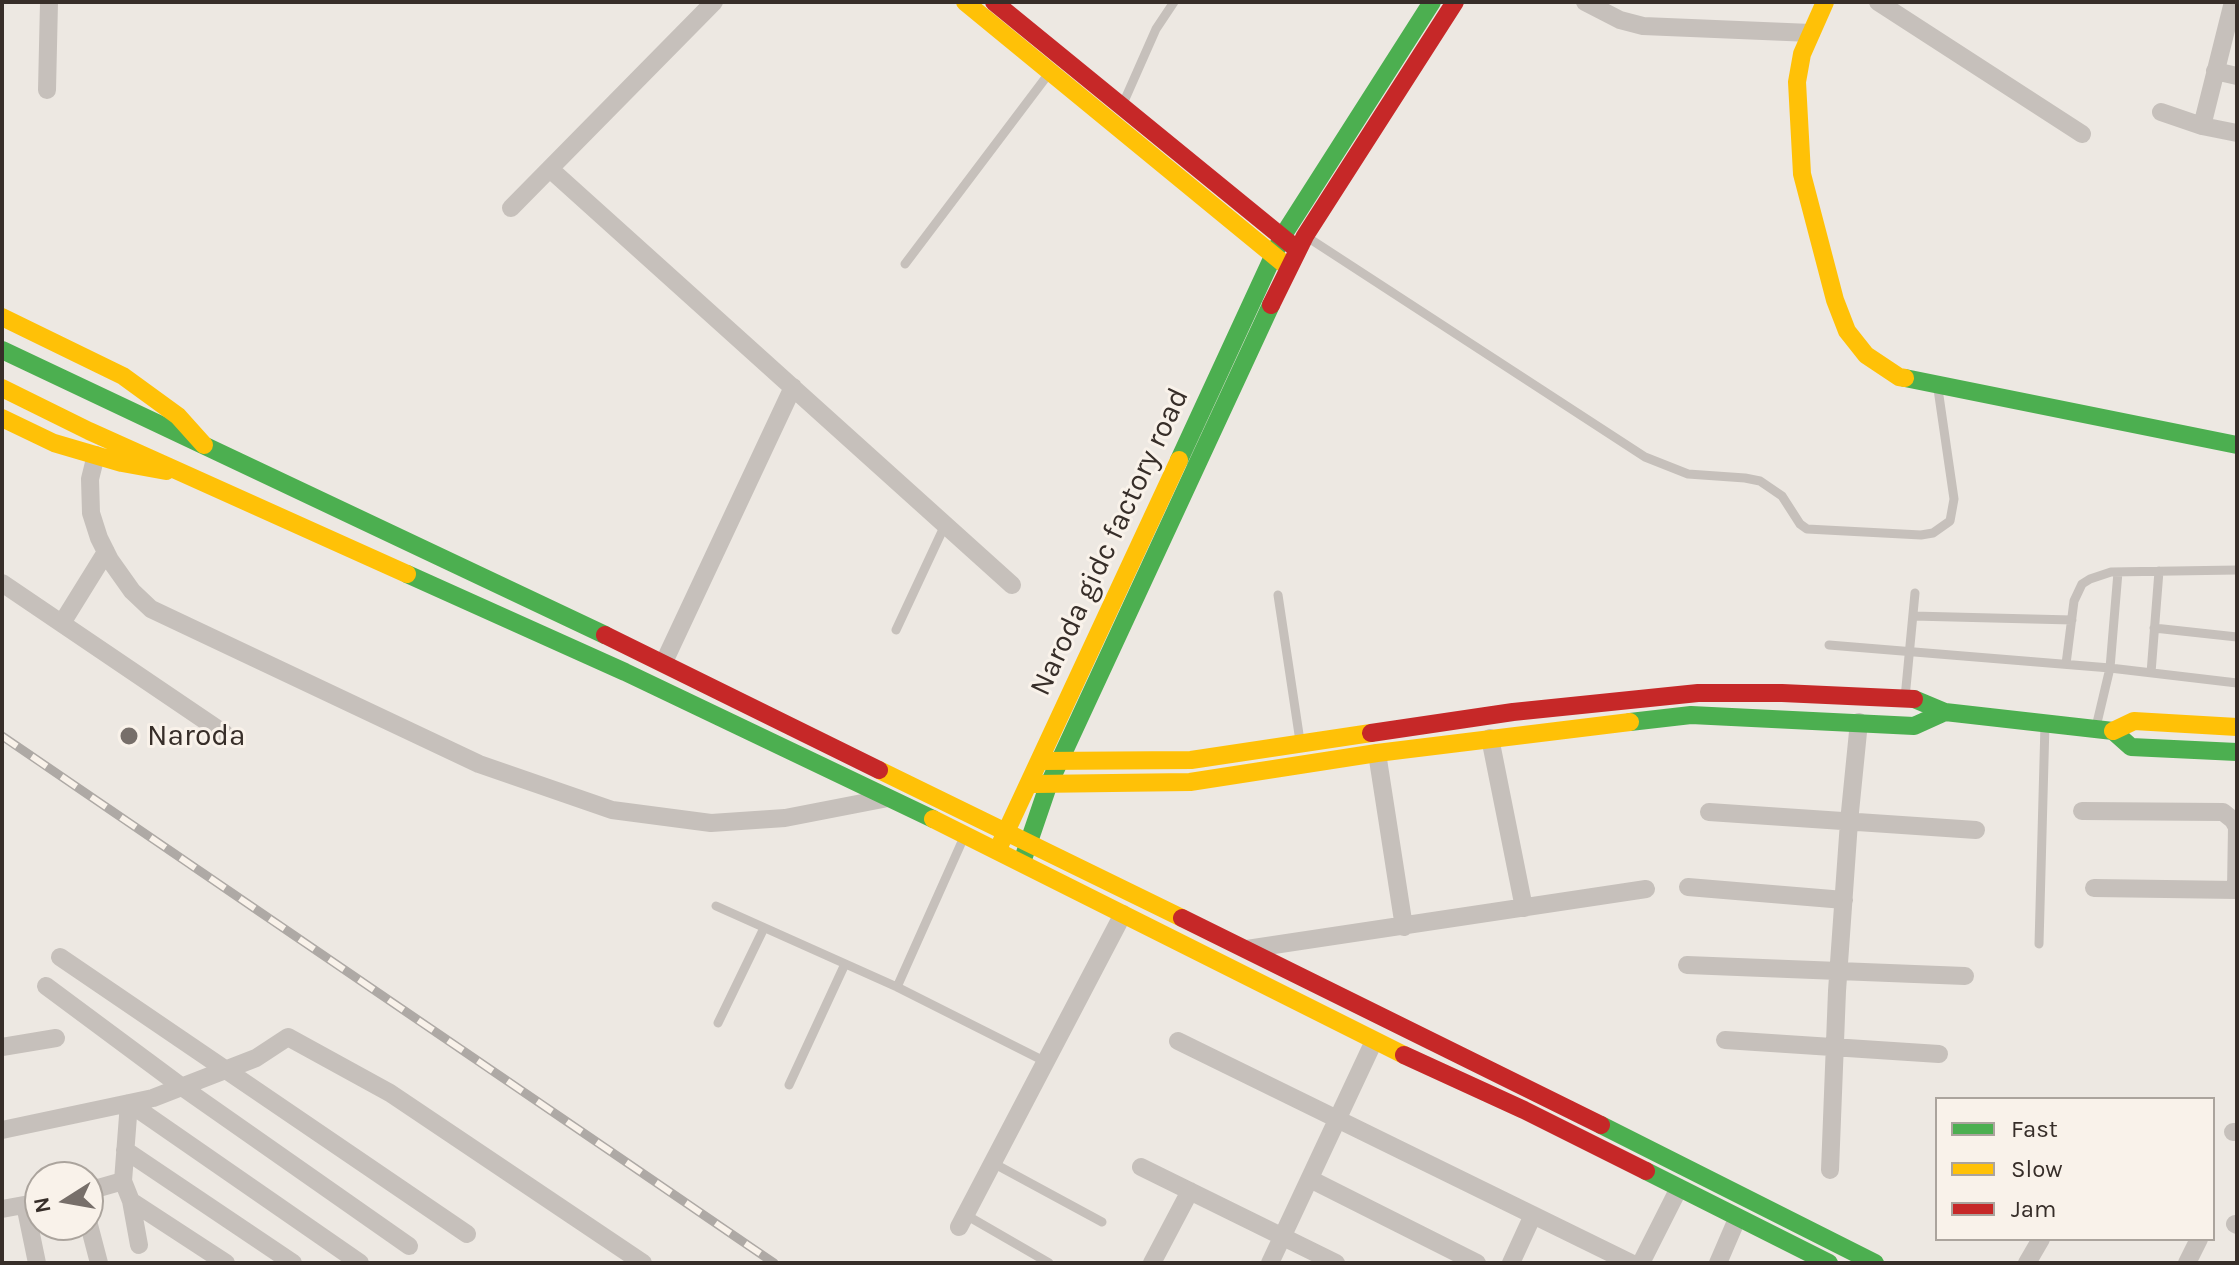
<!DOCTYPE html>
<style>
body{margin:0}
#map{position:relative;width:2239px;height:1265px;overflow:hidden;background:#ede8e2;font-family:Karla,sans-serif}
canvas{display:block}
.frame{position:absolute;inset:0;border:4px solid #372e29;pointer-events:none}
.legend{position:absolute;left:1935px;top:1097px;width:280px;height:144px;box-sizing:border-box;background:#f9f2ea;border:2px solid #aba49d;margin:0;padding:10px 14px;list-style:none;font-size:24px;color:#372e29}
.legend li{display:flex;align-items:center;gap:16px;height:40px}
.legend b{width:40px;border:2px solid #aba49d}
.north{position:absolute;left:24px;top:1161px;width:80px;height:80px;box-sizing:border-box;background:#f9f2ea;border:2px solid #aba49d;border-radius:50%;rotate:259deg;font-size:22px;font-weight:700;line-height:32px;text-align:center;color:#372e29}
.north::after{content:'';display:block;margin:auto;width:28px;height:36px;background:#776f6a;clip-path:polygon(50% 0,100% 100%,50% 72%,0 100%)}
</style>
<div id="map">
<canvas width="2239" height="1265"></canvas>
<div class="frame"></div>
<ul class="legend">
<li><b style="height:10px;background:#4caf50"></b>Fast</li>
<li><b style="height:10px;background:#ffc107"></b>Slow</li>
<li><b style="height:10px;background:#c62828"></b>Jam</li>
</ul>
<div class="north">N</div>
</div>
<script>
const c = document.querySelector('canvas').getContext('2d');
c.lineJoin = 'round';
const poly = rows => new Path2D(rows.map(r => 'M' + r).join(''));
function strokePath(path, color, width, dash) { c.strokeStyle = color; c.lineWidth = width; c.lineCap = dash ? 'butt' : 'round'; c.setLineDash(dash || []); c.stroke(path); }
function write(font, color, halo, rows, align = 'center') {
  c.font = font + ' Karla,sans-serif'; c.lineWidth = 6; c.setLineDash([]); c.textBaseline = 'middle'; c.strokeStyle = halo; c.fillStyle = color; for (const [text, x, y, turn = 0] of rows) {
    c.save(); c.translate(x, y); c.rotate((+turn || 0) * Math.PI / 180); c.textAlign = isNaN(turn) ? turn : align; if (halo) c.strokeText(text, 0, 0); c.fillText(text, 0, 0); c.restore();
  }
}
strokePath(poly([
 [1122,106,1156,29,1174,2],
 [1307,237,1645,457,1688,474,1745,478,1760,481,1782,496,1800,524,1807,529,1921,535,1933,533,1950,521,1954,499,1938,389],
 [905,264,1050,72],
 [1278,595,1300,741],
 [1913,616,2072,620],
 [2154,628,2237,637],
 [896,630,945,525],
 [1829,645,2110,668,2237,683],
 [2066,664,2074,601,2082,584,2090,579,2111,572,2237,570],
 [2151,673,2159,571],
 [1905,698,1915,593],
 [2096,727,2110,668,2118,572],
 [716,906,897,987,1046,1062],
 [2039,944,2045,724],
 [897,987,964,837],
 [718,1023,764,928],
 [789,1085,845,964],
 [993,1163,1102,1222],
 [966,1215,1049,1263]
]), '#c6c0bb', 9);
strokePath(poly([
 [1585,2,1620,20,1643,26,1811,33],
 [1878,2,2082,134],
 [2215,71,2237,76],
 [47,90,49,2],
 [2161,112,2202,126,2237,133],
 [2202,126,2233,2],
 [550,169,1012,585],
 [511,208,714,2],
 [96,455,90,479,91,513,99,538,110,560,132,591,151,609,479,764,612,810,711,823,785,818,888,798],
 [2,583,225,734],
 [62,623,106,552],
 [664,662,793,387],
 [1490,738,1524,908],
 [1377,753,1404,927],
 [2082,811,2223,812,2233,820,2237,827,2236,890],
 [1709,812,1976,830],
 [1688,887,1844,900],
 [2094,888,2237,890],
 [1247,949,1646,889],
 [60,957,467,1234],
 [1687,965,1965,976],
 [46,986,182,1087,409,1246],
 [1725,1040,1939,1054],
 [1178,1041,1631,1263],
 [2,1047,56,1038],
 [2,1130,153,1098,256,1058,288,1037,390,1093,643,1263],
 [2233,1132,2237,1132],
 [125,1150,293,1263],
 [1141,1167,1336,1263],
 [1830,1170,1837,991,1849,822,1859,722],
 [1310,1179,1477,1263],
 [88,1191,123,1181],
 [131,1201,226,1263],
 [25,1205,37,1263],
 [2,1209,40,1202],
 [88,1221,99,1263],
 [2235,1224,2237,1225],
 [959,1227,1123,914],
 [139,1245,131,1201,123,1181,129,1103,360,1263],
 [1152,1263,1190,1191],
 [1270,1263,1374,1041],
 [1511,1263,1533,1215],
 [1641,1263,1679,1188],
 [1718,1263,1737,1219],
 [2027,1263,2041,1239],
 [2187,1263,2199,1239]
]), '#c6c0bb', 18);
strokePath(poly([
 [2,350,605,635],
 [1905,378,2237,445],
 [1179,460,1282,237,1432,2],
 [407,574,625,672,933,819],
 [1914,699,1945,712,2113,731,2131,747,2237,752],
 [1630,722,1691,715,1914,726,1945,712],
 [1022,862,1048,786,1271,305],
 [1601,1125,1875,1263],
 [1646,1171,1829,1263]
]), '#4caf50', 18);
strokePath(poly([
 [965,2,1283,263],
 [1825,2,1802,54,1797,82,1802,174,1835,300,1847,331,1866,355,1899,377,1905,378],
 [2,317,123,376,178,416,204,445],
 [2,388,89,431,407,574],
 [2,418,54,443,122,463,166,471],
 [2113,731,2134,721,2237,727],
 [1040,761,1191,760,1371,733],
 [879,770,1182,918],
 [1035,784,1190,782,1377,753,1630,722],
 [933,819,1404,1055],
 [998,849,1179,460]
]), '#ffc107', 18);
strokePath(poly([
 [994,2,1293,246],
 [1271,305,1305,236,1455,2],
 [605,635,879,770],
 [1371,733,1513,712,1698,693,1782,693,1914,699],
 [1182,918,1601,1125],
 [1404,1055,1524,1110,1646,1171]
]), '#c62828', 18);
const rail = poly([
 [2,736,774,1263]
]);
strokePath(rail, '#aea9a5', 9);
strokePath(rail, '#f9f2ea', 6, [18]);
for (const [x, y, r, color] of [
 [129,736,10,"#776f6a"]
]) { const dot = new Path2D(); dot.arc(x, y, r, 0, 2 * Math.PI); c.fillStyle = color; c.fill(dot); strokePath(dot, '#f9f2ea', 3); }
write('30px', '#372e29', '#f9f2ea', [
 ["Naroda gidc factory road",1110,542,-65]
]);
write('30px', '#372e29', '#f9f2ea', [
 ["Naroda",147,736]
], 'left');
</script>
